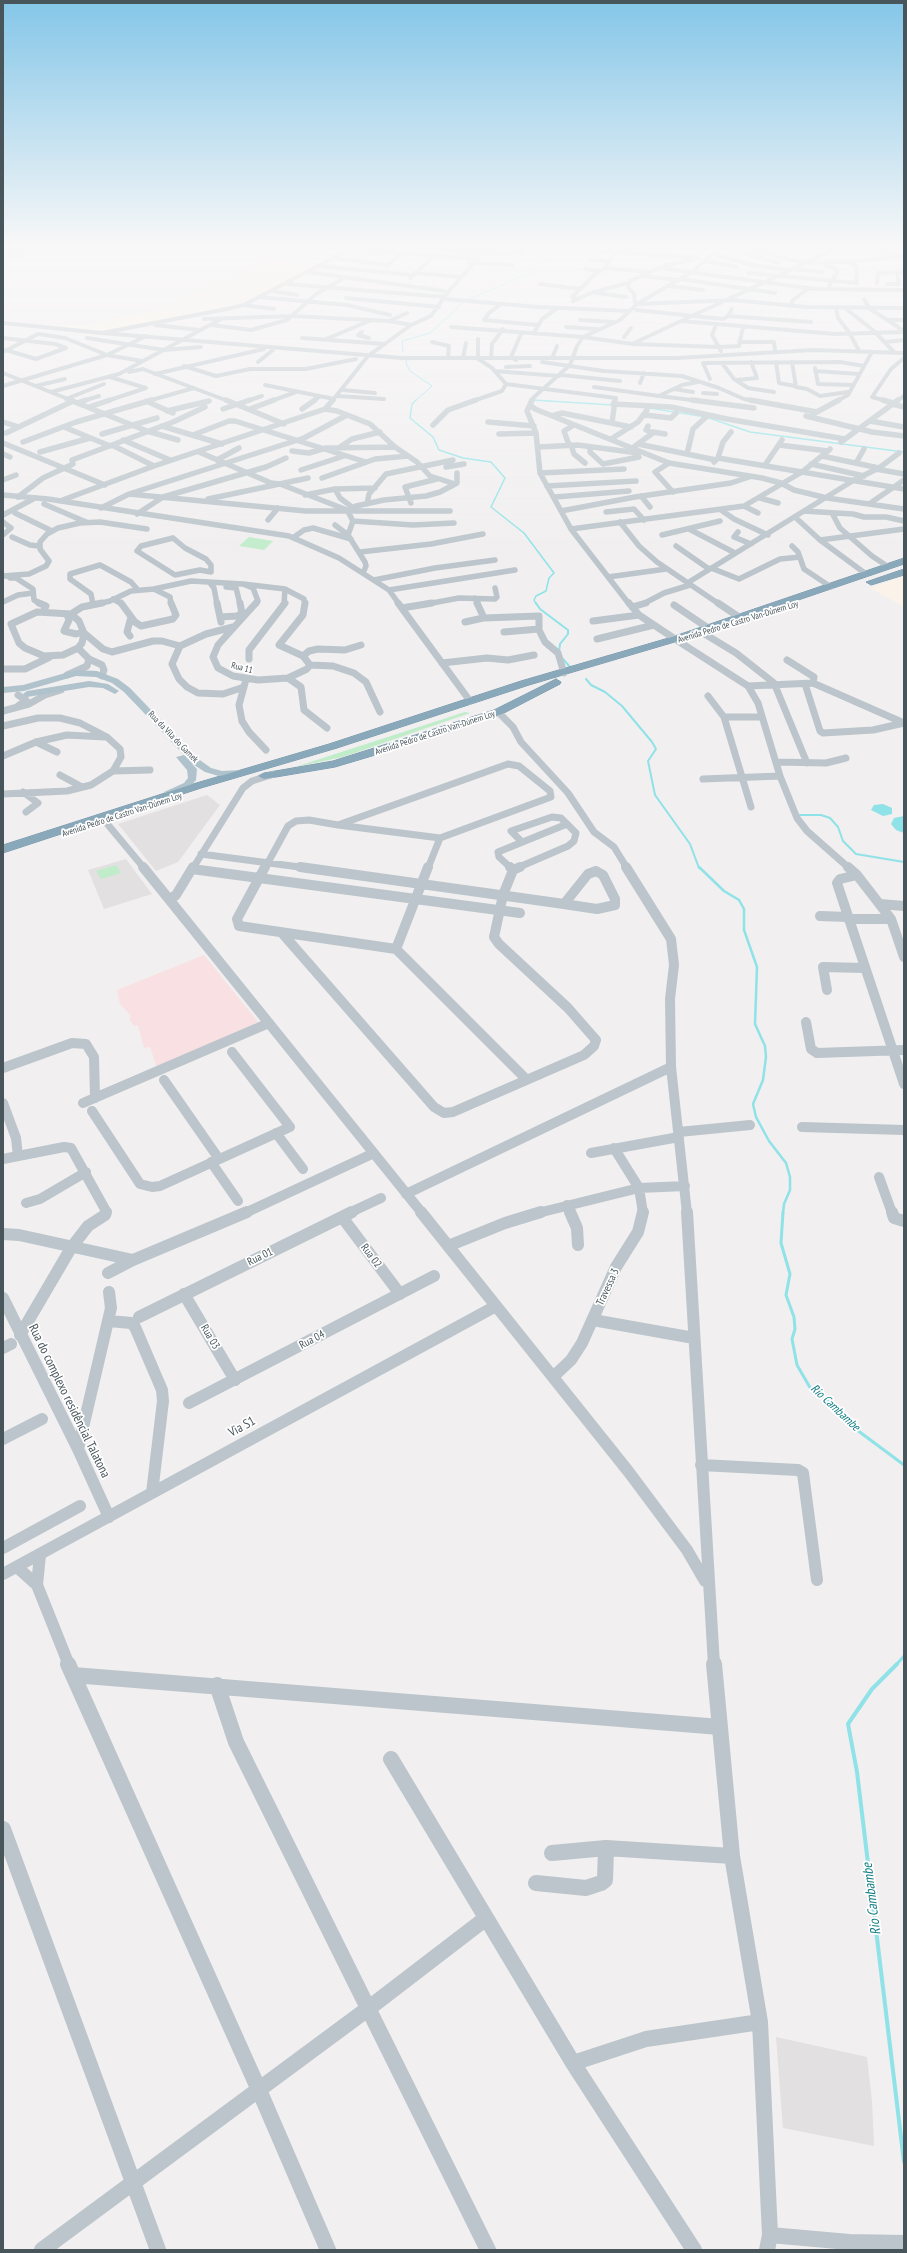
<!DOCTYPE html>
<meta charset="utf-8">
<style>
body{margin:0}
#map{position:relative;width:907px;height:2253px;overflow:hidden;background:#f1efef;font-family:"PT Sans Narrow",sans-serif}
canvas{display:block}
.frame{position:absolute;inset:0;border:4px solid #48555b;pointer-events:none}
</style>
<div id="map">
<canvas width="907" height="2253"></canvas>
<div class="frame"></div>
</div>
<script>
const c = document.querySelector('canvas').getContext('2d');
c.lineJoin = 'round';
function paint(path, color) { c.fillStyle = color; c.fill(path, 'evenodd'); }
const poly = rows => new Path2D(rows.map(r => 'M' + r).join(''));
function strokePath(path, color, width, dash) { c.strokeStyle = color; c.lineWidth = width; c.lineCap = dash ? 'butt' : 'round'; c.setLineDash(dash || []); c.stroke(path); }
function write(font, color, halo, rows, align = 'center') {
  c.font = font + ' "PT Sans Narrow",sans-serif'; c.lineWidth = 3.5; c.setLineDash([]); c.textBaseline = 'middle'; c.strokeStyle = halo; c.fillStyle = color; for (const [text, x, y, turn = 0] of rows) {
    c.save(); c.translate(x, y); c.rotate((+turn || 0) * Math.PI / 180); c.textAlign = isNaN(turn) ? turn : align; if (halo) c.strokeText(text, 0, 0); c.fillText(text, 0, 0); c.restore();
  }
}
paint(poly([
 [265,258,321,264,237,307,100,332,40,326,87,325,154,311,246,273],
 [904,576,904,607,870,588]
]), '#fbf3e9');
paint(poly([
 [207,795,220,805,178,862,156,871,118,824],
 [126,859,152,894,104,909,88,870],
 [776,2037,867,2057,872,2101,874,2146,783,2128]
]), '#e2e0e1');
paint(poly([
 [204,955,258,1022,157,1068,150,1047,144,1048,138,1025,134,1026,129,1019,131,1016,120,1004,117,990]
]), '#f9e1e3');
paint(poly([
 [3,246,53,246,3,263]
]), '#dee1e3');
paint(poly([
 [249,537,273,541,264,550,239,546],
 [465,712,470,713,343,757,295,767],
 [116,865,121,873,101,879,96,871]
]), '#c0ecca');
paint(poly([
 [883,804,892,808,892,814,883,816,871,810,874,805],
 [904,816,904,833,896,830,891,824,894,818]
]), '#8fe2e7');
strokePath(poly([
 [467,300,532,272,536,266,548,259,540,254,547,246],
 [403,352,402,341,430,333,464,302],
 [407,359,406,363,410,371,432,386,415,401],
 [531,400,550,401]
]), '#8fe2e7', 1);
strokePath(poly([
 [416,400,412,404,410,418,433,437,439,450,463,458,491,462,505,478,491,507,524,533,554,573,549,578,546,591,536,596,534,600,536,604],
 [533,400,612,405],
 [649,408,706,417,750,432,904,452]
]), '#8fe2e7', 1.5);
strokePath(poly([
 [536,603,540,609,568,630,568,634,560,644,559,652],
 [563,659,570,667],
 [586,679,591,685,605,692,622,706,652,742,656,749,648,761,655,795,690,844,699,868],
 [797,815,821,815,830,818,838,827,843,841,856,854,904,862]
]), '#8fe2e7', 2);
strokePath(poly([
 [699,867,724,891,739,900,744,909,744,930,757,967,755,1024,765,1046,766,1057,763,1080,753,1104,756,1117,769,1141,786,1163,790,1177,790,1190,784,1204,783,1213]
]), '#8fe2e7', 2.5);
strokePath(poly([
 [783,1212,781,1243,790,1274,786,1295,794,1317,795,1329,792,1339,797,1365,812,1391,826,1399,849,1424,904,1465],
 [896,1665,904,1656]
]), '#8fe2e7', 3);
strokePath(poly([
 [897,1664,872,1689,848,1724,857,1772,904,2162]
]), '#8fe2e7', 4);
const highway = poly([
 [904,558,904,564,678,641,529,685,337,748,201,788,3,853,3,845,193,784,329,744,521,681,672,637,904,558],
 [904,569,904,575,871,585,866,582,904,569],
 [556,679,561,682,560,684,502,714,382,753,335,767,264,779,258,776,264,773,333,761,494,710,556,679]
]);
strokePath(highway, '#7594a7', 1);
strokePath(poly([
 [394,246,509,254],
 [496,246,529,248,532,246],
 [735,246,804,263,850,262,904,256],
 [870,247,898,255],
 [349,249,477,259],
 [582,249,698,258],
 [503,251,523,253],
 [765,251,811,246],
 [743,253,779,263],
 [713,254,752,265,788,270],
 [333,258,388,265,402,253],
 [590,260,608,261],
 [705,261,737,267],
 [850,262,857,267,856,283],
 [469,263,513,265],
 [318,266,414,275],
 [826,266,835,268,838,271,829,286],
 [605,268,650,272],
 [660,268,815,289,904,290],
 [585,269,600,271],
 [791,269,822,272],
 [308,272,444,291],
 [416,273,461,277],
 [748,273,857,283],
 [642,276,679,280],
 [410,278,436,254],
 [681,279,775,293],
 [877,283,878,273,904,272],
 [286,284,445,297],
 [540,284,580,289],
 [887,284,899,284,897,272],
 [669,286,703,290],
 [272,291,297,295],
 [597,293,626,297],
 [259,297,347,305,390,315],
 [346,298,439,307],
 [445,299,538,307,630,311],
 [578,299,572,297,594,275,605,268,618,247],
 [864,299,869,308,904,331],
 [573,301,591,293,628,283],
 [640,303,635,302,634,294,628,287,630,281,664,266,695,259],
 [501,304,489,313,484,320,538,325],
 [637,304,733,300,806,307,904,308],
 [244,305,274,309],
 [790,306,793,300,809,288],
 [836,308,838,318,849,332,859,351],
 [845,308,874,331,895,353],
 [636,310,723,319,728,316,732,309],
 [728,316,811,322],
 [204,319,292,316,389,321,411,325],
 [580,320,613,322],
 [887,320,904,320],
 [389,321,407,313],
 [681,321,835,334,904,332],
 [3,323,102,333,227,309,244,305,356,246],
 [155,325,199,330],
 [211,325,251,330,287,320,316,294,346,277],
 [716,325,712,335,721,351],
 [451,327,583,337,633,344,719,347,739,346,743,327],
 [566,327,597,329],
 [535,331,542,319,556,309],
 [362,332,358,335,369,338],
 [102,333,402,358,677,358,813,350,904,353],
 [624,337,631,328],
 [3,338,55,344,66,348],
 [87,338,164,350,201,347],
 [302,338,385,344],
 [478,339,478,358],
 [324,340,369,321],
 [432,342,449,346,448,358],
 [739,342,774,342,775,351],
 [886,342,904,340],
 [634,343,842,246],
 [6,350,36,359,66,348],
 [3,352,38,334,65,338,107,355,142,361],
 [553,356,557,346],
 [491,357,492,344,503,329],
 [463,358,466,343],
 [477,358,492,368,506,384,616,398],
 [516,360,511,357,521,334],
 [258,362,273,350],
 [542,362,604,371,682,376,719,388,744,399,756,401],
 [776,362,779,383,795,386],
 [792,362,796,387,807,389,820,396,848,392],
 [722,363,734,379,748,388,774,392],
 [184,366,216,376,250,369,306,369,356,359],
 [506,367,530,366],
 [815,368,818,384,853,385],
 [494,371,559,376],
 [815,371,859,374],
 [129,372,143,369,228,401],
 [3,373,73,401],
 [155,374,264,349],
 [561,375,620,381],
 [110,377,146,388],
 [710,379,703,363,840,362,864,366],
 [736,380,757,378,751,362],
 [640,383,644,373],
 [265,385,334,399],
 [3,386,107,355,146,336],
 [36,386,65,379],
 [594,387,659,396,682,385,698,382],
 [674,389,693,392],
 [343,390,375,393],
 [51,392,119,374,221,319],
 [703,393,717,394],
 [337,396,384,399],
 [659,396,700,401],
 [66,399,104,384],
 [83,401,99,396],
 [107,401,146,388],
 [148,401,194,388],
 [247,401,262,396],
 [271,401,296,392],
 [313,401,319,397],
 [332,401,368,356,411,325,431,316,448,292,489,246],
 [473,401,502,391,506,384],
 [532,401,534,397,570,365,577,346,583,337,620,320,637,304,692,272,711,255,725,246],
 [614,401,615,399],
 [837,401,848,395,872,352],
 [887,401,872,397,891,369,904,358],
 [897,401,904,396]
]), '#bbc5cb', 4);
strokePath(poly([
 [70,400,147,431,178,440],
 [226,400,284,424],
 [532,400,527,411,536,433,540,473,571,529,629,604],
 [692,400,754,408],
 [750,400,817,412],
 [883,400,893,403],
 [146,401,173,413],
 [77,403,86,400],
 [613,404,671,407,727,419,845,439],
 [892,404,904,407],
 [530,405,535,409,669,463,762,478,781,483,794,490,827,498,904,509],
 [89,407,110,400],
 [223,409,250,400],
 [250,409,274,400],
 [302,409,315,400],
 [325,409,337,411,370,424,395,447,417,462,430,476,455,484],
 [167,411,209,401],
 [813,414,839,400],
 [555,415,562,413,631,427],
 [645,415,671,418,676,413],
 [806,416,872,432,904,436],
 [870,421,904,427],
 [3,422,19,427],
 [488,422,534,426],
 [612,423,615,400],
 [433,425,448,410,476,400],
 [162,426,222,444],
 [64,427,110,446],
 [653,432,665,434],
 [6,433,73,401],
 [102,434,157,418],
 [499,434,536,433],
 [193,435,229,421,235,421,366,462],
 [611,439,638,422,647,410],
 [123,440,170,460],
 [23,442,76,422,152,400],
 [841,442,898,400],
 [3,443,105,485],
 [638,444,716,460],
 [112,445,154,466],
 [569,445,564,431,574,425],
 [571,445,574,454,585,463],
 [779,445,828,451],
 [635,446,653,433,646,430,648,426],
 [340,447,352,439,380,432],
 [538,447,578,445,638,453],
 [590,447,590,452,603,464,639,457],
 [292,451,309,453,326,448,395,447],
 [40,452,90,438],
 [199,452,271,483,280,484,347,510,353,521,348,535,365,562,366,566,363,573],
 [3,454,10,457],
 [687,454,693,429,706,417],
 [822,456,879,468],
 [718,458,904,489],
 [217,460,239,448],
 [714,462,718,458,723,442,731,432],
 [669,463,655,472,673,492],
 [856,463,864,449],
 [811,464,864,476],
 [765,465,782,440],
 [446,467,464,464],
 [876,469,904,474],
 [301,470,344,456],
 [540,473,624,469],
 [322,478,375,459,408,456],
 [3,480,16,475],
 [547,486,636,481],
 [335,489,340,498,352,507],
 [129,494,306,511,450,511],
 [3,495,48,499,289,536,339,558,389,590,399,604],
 [305,495,335,489,375,488],
 [641,496,650,507],
 [18,497,43,478,73,464,72,460,173,422,205,407],
 [555,497,629,491],
 [760,498,778,503],
 [208,499,308,478],
 [60,501,154,466,325,409,333,400],
 [411,503,405,487,437,479],
 [44,504,86,522],
 [367,504,369,494,386,474,453,460],
 [869,504,904,480],
 [356,506,384,500,426,496,440,492,457,483,457,473],
 [744,506,758,513],
 [101,508,129,494,304,438,347,415],
 [721,510,734,519,768,535],
 [561,511,635,497,731,483,749,477],
 [804,511,853,514,864,517,886,517,904,521],
 [606,512,634,509,644,520],
 [15,513,52,531],
 [832,513,840,528,872,556,887,566],
 [137,514,163,497,266,467,286,458],
 [3,515,35,498],
 [795,517,820,540,866,574],
 [268,520,278,508],
 [353,521,413,525,454,523],
 [3,522,11,528,3,535],
 [620,522,639,546,657,562,719,604],
 [335,525,348,535],
 [571,529,744,506,802,472,830,449],
 [689,529,735,553],
 [738,532,734,537,751,544],
 [662,535,720,521],
 [12,537,30,545,39,546],
 [294,537,304,530,313,528,351,539],
 [173,538,185,548,206,559,211,565,211,572,200,570,175,575,137,551,141,546,173,538],
 [820,540,904,529],
 [676,546,709,569],
 [792,546,798,552,804,569,831,587],
 [360,552,431,544,483,534],
 [711,568,739,579,780,559,800,557],
 [3,576,29,574,46,566,49,561,40,549,40,542,47,534,58,528,80,523,100,522,147,529],
 [608,577,666,569],
 [10,578,16,578,33,589,34,600,41,604],
 [374,580,435,568,495,560],
 [689,582,854,480,879,468,899,453],
 [210,583,214,588,217,604],
 [243,584,285,589,304,599,305,604],
 [243,584,253,588,258,601,256,604],
 [226,587,236,588,240,604],
 [154,589,170,597,171,604],
 [389,590,515,570],
 [475,598,478,604],
 [113,599,122,604],
 [3,602,18,595,33,593],
 [93,604,91,594,70,579,70,574,100,565,131,582,138,590],
 [98,604,110,601,131,591,154,589,191,581,243,584],
 [284,604,285,589],
 [427,604,459,598,495,599,497,597,495,588],
 [643,604,664,593,690,585]
]), '#bbc5cb', 5.5);
strokePath(poly([
 [39,603,46,606,43,612],
 [121,603,135,622,141,626,173,619,176,615,171,603],
 [217,603,221,622],
 [256,603,218,645,213,657,218,668,233,676,258,680,288,678,307,669,310,665,303,656,279,645,303,615,305,603],
 [398,603,470,701],
 [477,603,484,618,539,616,539,630,545,642,558,653,564,673],
 [629,603,639,615,675,639],
 [718,603,739,617],
 [674,605,708,628],
 [632,607,646,603],
 [402,608,432,603],
 [71,614,37,612,11,624,19,643,25,648,44,656,63,655,78,648],
 [67,615,69,620,64,631,76,634,83,632],
 [220,617,237,616,242,613,240,603],
 [593,621,639,615],
 [465,622,483,618],
 [233,627,206,634,180,646,172,664,179,679,187,687,198,693,223,694,244,687],
 [504,632,539,629],
 [84,633,103,649,112,652,153,641,162,641,180,646],
 [703,633,736,653,774,683,807,763],
 [130,636,127,632,131,617],
 [597,639,654,625],
 [678,641,748,686,758,703,780,776,797,818,807,831,849,868],
 [303,656,309,651,318,649,345,650,361,645],
 [249,659,249,650,285,603],
 [787,660,814,677,813,683],
 [442,663,487,658,508,660,534,655],
 [310,665,333,666,354,673,366,682,380,712],
 [3,669,25,669,50,657],
 [67,675,87,666,89,659],
 [102,676,104,670,102,665,89,659,78,648,82,643,84,633,79,621,71,614,82,607,102,603],
 [288,678,301,687,304,710,327,728],
 [245,683,239,705,242,721,249,732,266,750],
 [805,684,820,731,823,733,873,730,904,723],
 [748,686,813,683,904,723],
 [18,695,26,700,18,706],
 [708,696,724,717,751,807],
 [3,711,29,704,45,695,61,690],
 [498,712,513,727,521,742,568,793,594,832,614,847,627,868],
 [724,717,760,717],
 [3,726,38,718,60,718,80,723,107,737,120,749,121,757,113,771,91,785,67,791,3,794],
 [36,742,57,752],
 [3,756,36,742,67,735,105,737],
 [776,762,826,763,846,758],
 [508,764,519,766,550,791,551,797,440,838,338,825,508,764],
 [113,771,150,770],
 [60,775,82,787],
 [703,779,780,776],
 [23,792,38,803,26,812],
 [104,820,144,868],
 [201,854,307,868],
 [193,868,243,788,252,781,274,774],
 [265,868,288,826,296,821,309,820,338,825],
 [428,868,440,838],
 [511,868,499,857,498,852,567,824],
 [517,868,568,846,574,841,576,833,561,818,552,817,511,831,522,842]
]), '#bbc5cb', 7);
strokePath(poly([
 [143,867,422,1213],
 [265,867,237,919,239,926,396,949,527,1080],
 [300,867,564,904],
 [510,867,513,870],
 [626,867,671,939,674,965,670,999,671,1067,687,1213],
 [848,867,857,875,891,919,904,957],
 [192,869,520,913],
 [596,871,603,875,615,899,615,905,597,909,564,904,588,874,596,871],
 [857,875,840,879,837,883,904,1084],
 [170,899,176,895,193,867],
 [880,904,904,906],
 [820,916,848,917],
 [848,919,891,919],
 [282,933,434,1107,444,1113,453,1112,584,1055,594,1046,596,1040,568,1008,499,944,494,937,503,895,513,870,520,867],
 [396,949,428,867],
 [827,990,823,967,864,968],
 [806,1022,811,1049,817,1053,904,1050],
 [3,1068,72,1043,86,1044,94,1057,95,1098],
 [164,1080,219,1159],
 [3,1103,16,1138,18,1156],
 [83,1103,269,1023],
 [92,1111,140,1184,152,1187,160,1186,290,1127,232,1052],
 [802,1127,904,1130],
 [679,1132,750,1125],
 [276,1133,303,1169],
 [614,1148,639,1188,643,1213],
 [591,1153,679,1137],
 [3,1159,64,1147,71,1148,106,1211,105,1213],
 [211,1162,238,1201],
 [879,1177,892,1213],
 [406,1194,671,1067],
 [26,1203,40,1199,86,1172],
 [567,1205,571,1213],
 [245,1213,374,1153],
 [349,1213,381,1198],
 [538,1213,639,1188,685,1186]
]), '#bbc5cb', 10);
strokePath(poly([
 [421,1212,628,1471,687,1550,705,1581],
 [570,1212,577,1228,578,1245],
 [687,1212,714,1665],
 [892,1212,894,1218,904,1221],
 [342,1217,400,1294],
 [3,1234,19,1235,133,1260],
 [448,1246,505,1223,541,1212],
 [108,1273,133,1260,247,1212],
 [184,1294,235,1380],
 [3,1298,78,1449,109,1517],
 [139,1317,352,1212],
 [593,1320,694,1338],
 [109,1321,131,1323,135,1327,162,1390,163,1401,152,1493],
 [20,1335,71,1248,88,1226,105,1215,106,1212],
 [3,1348,11,1344],
 [553,1377,571,1360,582,1343,616,1267,638,1232,643,1212],
 [189,1403,434,1276],
 [3,1439,42,1419],
 [78,1449,111,1308,109,1292],
 [701,1465,798,1470,803,1473,817,1580],
 [3,1548,80,1506],
 [40,1555,37,1585,69,1665],
 [17,1567,37,1585],
 [3,1574,496,1306]
]), '#bbc5cb', 12);
strokePath(poly([
 [68,1664,259,2090,328,2250],
 [714,1664,732,1856,760,2022,770,2235,767,2250],
 [73,1675,720,1727],
 [217,1685,236,1742,488,2250],
 [391,1759,573,2063,694,2250],
 [3,1829,158,2250],
 [552,1853,606,1848,732,1856],
 [536,1883,586,1888,601,1883,605,1880,606,1848],
 [573,2063,646,2039,760,2022],
 [770,2235,849,2242,904,2243],
 [42,2250,369,2008,485,1919]
]), '#bbc5cb', 16);
paint(poly([
 [76,670,97,671,118,679,130,688,197,758,211,768,222,771,242,770,247,773,242,776,222,777,205,772,191,763,197,769,196,780,190,787,170,796,164,796,164,792,184,783,188,778,187,770,176,757,184,755,124,692,112,683,96,677,76,676,24,691,3,693,3,687,23,685,76,670],
 [89,681,108,684,119,691,115,694,103,688,89,687,27,697,23,694,27,691,89,681]
]), '#b0c3cc');
paint(highway, '#89a9bb');
const sky = c.createLinearGradient(0, 0, 0, 561);
sky.addColorStop(0, '#84c6e8');
sky.addColorStop(0.44, '#f9f8f8');
sky.addColorStop(1, '#f9f8f800');
c.fillStyle = sky;
c.fillRect(0, 0, 907, 561);
write('9px', '#48555b', '#fff', [
 ["Avenida Pedro de Castro Van-Dúnem Loy",738,622,-17],
 ["Rua 11",242,668,14],
 ["Avenida Pedro de Castro Van-Dúnem Loy",435,733,-18],
 ["Rua da Vila do Gamek",173,737,46],
 ["Avenida Pedro de Castro Van-Dúnem Loy",122,815,-18]
]);
write('11px', '#48555b', '#fff', [
 ["Rua 02",371,1256,53],
 ["Rua 01",260,1257,-26],
 ["Travessa 3",608,1287,-65],
 ["Rua 03",210,1337,59],
 ["Rua 04",312,1340,-28]
]);
write('italic 12px', '#147f85', '#fff', [
 ["Rio Cambambe",835,1408,43]
]);
write('13px', '#48555b', '#fff', [
 ["Rua do complexo residêncial Talatona",69,1401,64],
 ["Via S1",242,1427,-29]
]);
write('italic 14px', '#147f85', '#fff', [
 ["Rio Cambambe",872,1899,-97]
]);
</script>
